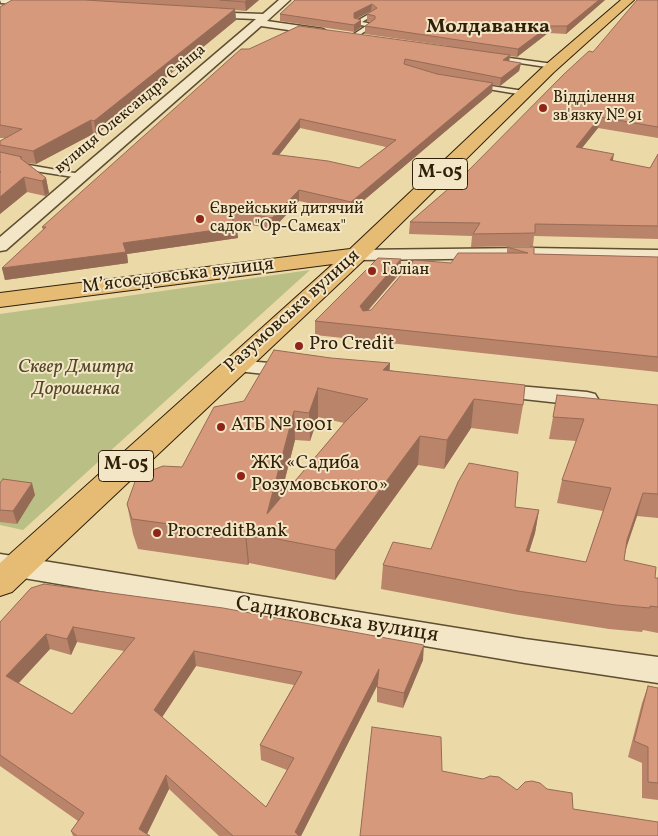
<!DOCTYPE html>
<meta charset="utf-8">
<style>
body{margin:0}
canvas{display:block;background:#ecd9a8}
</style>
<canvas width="658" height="836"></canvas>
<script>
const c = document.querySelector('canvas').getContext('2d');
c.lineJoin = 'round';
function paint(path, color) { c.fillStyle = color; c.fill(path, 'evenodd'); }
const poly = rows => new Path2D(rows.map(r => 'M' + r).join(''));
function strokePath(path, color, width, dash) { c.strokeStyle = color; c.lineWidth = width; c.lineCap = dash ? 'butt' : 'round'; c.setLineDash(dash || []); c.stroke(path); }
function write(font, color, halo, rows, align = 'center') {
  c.font = font + ' Vollkorn,serif'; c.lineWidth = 4; c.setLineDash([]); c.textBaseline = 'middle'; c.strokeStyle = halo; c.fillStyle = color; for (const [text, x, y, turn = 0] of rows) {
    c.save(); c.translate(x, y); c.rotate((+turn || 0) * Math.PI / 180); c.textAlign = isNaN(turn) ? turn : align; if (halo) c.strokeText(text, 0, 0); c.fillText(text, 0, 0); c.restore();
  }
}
paint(poly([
 [310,270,23,530,0,525,0,314]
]), '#babf86');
const lane = poly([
 [371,13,375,14,362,22,373,24,373,26,355,38,351,38,351,36,366,26,355,24,355,22,371,13],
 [495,56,553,64,556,66,553,68,493,59,495,56],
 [478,84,524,91,527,93,524,95,476,87,476,85,478,84],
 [0,160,80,174,84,176,80,178,41,172,0,164,0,160]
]);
const street = poly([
 [0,0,39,0,46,3,41,6,1,3,0,0],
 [279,0,290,0,267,21,323,29,328,32,323,35,261,26,6,250,0,251,0,237,256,19,205,17,200,14,202,12,263,14,279,0],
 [530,248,658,250,658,260,530,258,356,260,350,259,347,255,350,251,356,250,530,248],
 [234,360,294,365,301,367,305,371,301,375,294,377,227,370,224,366,227,362,234,360],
 [495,384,587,392,595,394,598,399,595,404,587,406,487,395,484,390,487,385,495,384],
 [0,554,525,639,658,657,658,683,525,663,0,574,0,554]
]);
const primary = poly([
 [621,0,634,0,554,72,364,260,12,592,0,596,0,563,333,264,0,307,0,293,350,249,544,66,621,0]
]);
strokePath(lane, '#5f4e31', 3);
strokePath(street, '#5f4e31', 3);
strokePath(primary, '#302009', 2);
paint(lane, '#f3e6c6');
paint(street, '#f3e6c6');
paint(primary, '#e6bc74');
paint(poly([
 [12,0,259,0,246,11,235,10,236,20,96,135,93,134,36,164,26,163,46,178,49,193,45,196,27,192,0,214,0,141,5,138,0,138,0,7],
 [295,0,605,0,566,34,548,33,517,57,510,56,509,61,521,63,519,71,500,86,492,85,492,92,350,212,299,201,273,229,234,222,238,238,127,254,128,263,5,280,2,268,43,230,42,227,249,49,448,46,365,34,365,26,371,22,367,21,367,14,371,11,357,19,361,20,361,27,354,32,280,21,280,14],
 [300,128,386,147,359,168,279,155],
 [658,0,658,138,598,128,582,148,613,161,650,168,658,154,658,239,534,236,533,246,471,247,472,236,409,234,410,222,462,177,593,52],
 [507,247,534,254,658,257,658,372,315,335,315,321,401,259,400,273,367,311,371,310,451,263,507,253],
 [390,370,523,405,518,434,471,428,444,469,418,465,335,580,249,563,248,565,138,549,133,534,127,504,182,467,244,401],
 [318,417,344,423,280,499,295,440,310,441],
 [557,395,658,405,658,518,637,516,626,547,624,560,655,578,658,578,658,633,643,630,642,632,609,629,513,614,381,589,383,565,431,549,515,507,539,510,535,533,529,552,586,562,603,511,557,503,562,480,576,441,549,439],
 [0,483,35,495,17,524,0,522],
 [31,588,423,660,403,708,377,702,377,686,301,836,219,836,169,789,147,834,150,836,73,836,71,831,78,821,0,766,0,622],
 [77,642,124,651,72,714,19,683,50,649,71,655],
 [196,666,294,685,260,745,261,760,287,770,266,807,162,717],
 [648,686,658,688,658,800,642,798,642,763,628,757,642,703]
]), '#b9846a');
paint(poly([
 [247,0,259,0,246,11,245,2],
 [599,0,605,0,566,34,567,26],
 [372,4,371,11,354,20,354,25,354,13],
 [235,9,236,20,96,135,94,121],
 [361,20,361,27,354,32,354,25],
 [549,26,548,33,517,57,518,49],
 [510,55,509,63,503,60],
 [521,63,519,71,500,86,501,78],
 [493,83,492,92,350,212,351,202],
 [600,117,598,128,574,158,576,147],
 [300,119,300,128,272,164,272,154],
 [91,120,93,134,36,164,33,151],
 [614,154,612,165,610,160],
 [24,177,27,192,0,214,0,197],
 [46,178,49,193,45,196,42,181],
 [299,190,299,201,273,229,272,218],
 [237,227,238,238,127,254,128,263,5,280,2,268,123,243],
 [401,259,400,273,360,320,360,306],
 [390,363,389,391,383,370],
 [318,388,318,417,310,441,309,413],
 [474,399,471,428,444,469,447,440],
 [294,411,295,440,270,537,267,514],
 [420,436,418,465,335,580,335,550],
 [32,483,35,495,17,524,13,511],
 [643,493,637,516,621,564,627,540],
 [539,510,535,533,522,574,526,551],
 [246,533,249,563,248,565,245,534],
 [73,627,77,642,71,655,67,639],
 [46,634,50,649,11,691,6,676],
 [424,645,423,660,403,708,404,693],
 [194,651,196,666,157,725,154,710],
 [379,669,378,684,301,836,295,836,295,832],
 [166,775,169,789,146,836,139,829]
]), '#966b56');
const building = poly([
 [12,0,85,0,235,9,94,121,91,120,33,151,0,145,0,141,22,129,0,125,0,7,12,0],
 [220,0,247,0,245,2,220,0],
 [295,0,599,0,567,26,549,26,518,49,365,26,375,19,375,16,367,14,377,8,372,4,354,13,354,18,361,20,354,25,280,14,295,0],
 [637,0,658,0,658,127,600,117,576,147,614,154,610,160,650,168,658,154,658,226,535,224,535,233,473,234,480,223,410,222,462,177,564,74,589,51,593,52,637,0],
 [299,26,510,55,503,60,521,63,501,78,405,59,404,64,437,74,493,83,351,202,299,190,272,218,227,210,237,227,123,243,126,252,2,268,46,227,42,227,241,49,249,49,299,26],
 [300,119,396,140,359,168,328,161,272,154,300,119],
 [0,152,22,157,20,158,46,178,42,181,24,177,0,197,0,173,1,172,0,172,0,152],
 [507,247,534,247,534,254,658,257,658,357,315,321,378,258,401,259,360,306,363,311,371,310,414,260,451,263,458,253,528,253,507,247],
 [274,350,331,358,390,363,383,370,525,385,523,405,474,399,447,440,420,436,335,550,246,533,245,534,132,519,127,504,137,476,163,466,182,467,214,407,244,401,274,350],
 [318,388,368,399,345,422,267,514,294,411,309,413,318,388],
 [557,395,658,405,658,494,643,493,627,540,624,560,656,567,655,578,658,578,658,607,650,606,650,608,616,605,518,591,383,565,393,542,431,549,458,482,469,463,518,472,515,507,539,510,526,551,586,562,611,488,562,480,584,419,553,417,557,395],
 [3,479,32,483,13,511,0,510,0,483,3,479],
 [44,584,223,608,424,645,404,693,377,687,379,669,295,832,299,836,233,836,166,775,139,829,150,836,77,836,71,831,84,813,0,755,0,622,31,588,44,584],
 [73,627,135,638,72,714,6,676,46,634,67,639,73,627],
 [194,651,302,672,260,745,294,758,266,807,154,710,194,651],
 [648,686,658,688,658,783,648,782,648,747,634,741,648,686],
 [372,727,441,737,442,771,483,779,490,776,499,777,517,790,525,782,532,781,540,783,547,789,572,793,573,809,658,822,658,836,360,836,372,727]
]);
paint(building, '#d7997b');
strokePath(building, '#966b56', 1);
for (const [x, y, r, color] of [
 [543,108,5,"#8f2418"],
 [200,219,5,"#8f2418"],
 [372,271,5,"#8f2418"],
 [299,346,5,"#8f2418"],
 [221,427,5,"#8f2418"],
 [241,476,5,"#8f2418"],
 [157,533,5,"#8f2418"]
]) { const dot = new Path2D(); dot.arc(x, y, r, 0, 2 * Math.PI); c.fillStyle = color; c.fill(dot); strokePath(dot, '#f3e6c6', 2); }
write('16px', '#302009', '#f3e6c6', [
 ["Відділення",553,99],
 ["зв'язку № 91",553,117],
 ["Єврейський дитячий",210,210],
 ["садок \"Ор-Самєах\"",210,228],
 ["Галіан",382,271]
], 'left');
write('16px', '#302009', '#f3e6c6', [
 ["вулиця Олександра Свіща",131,110,-40]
]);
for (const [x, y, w] of [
 [440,174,55],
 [126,466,55]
]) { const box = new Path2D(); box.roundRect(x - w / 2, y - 15.5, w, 31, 4); c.fillStyle = '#f3e6c6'; c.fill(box); strokePath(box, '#302009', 1); }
write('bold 18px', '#302009', null, [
 ["М-05",440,174],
 ["М-05",126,466]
]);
write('19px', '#302009', '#f3e6c6', [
 ["Мʼясоєдовська вулиця",178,277,-7],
 ["Разумовська вулиця",293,312,-42]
]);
write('19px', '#302009', '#f3e6c6', [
 ["Pro Credit",309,346],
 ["АТБ № 1001",231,427],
 ["ЖК «Садиба",251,465],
 ["Розумовського»",251,487],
 ["ProcreditBank",167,533]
], 'left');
write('italic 19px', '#524828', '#f3e6c6', [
 ["Сквер Дмитра",76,369],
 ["Дорошенка",76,391]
]);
write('bold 20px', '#302009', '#f3e6c6', [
 ["Молдаванка",488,28]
]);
write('22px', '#302009', '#f3e6c6', [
 ["Садиковська вулиця",337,621,9]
]);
</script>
